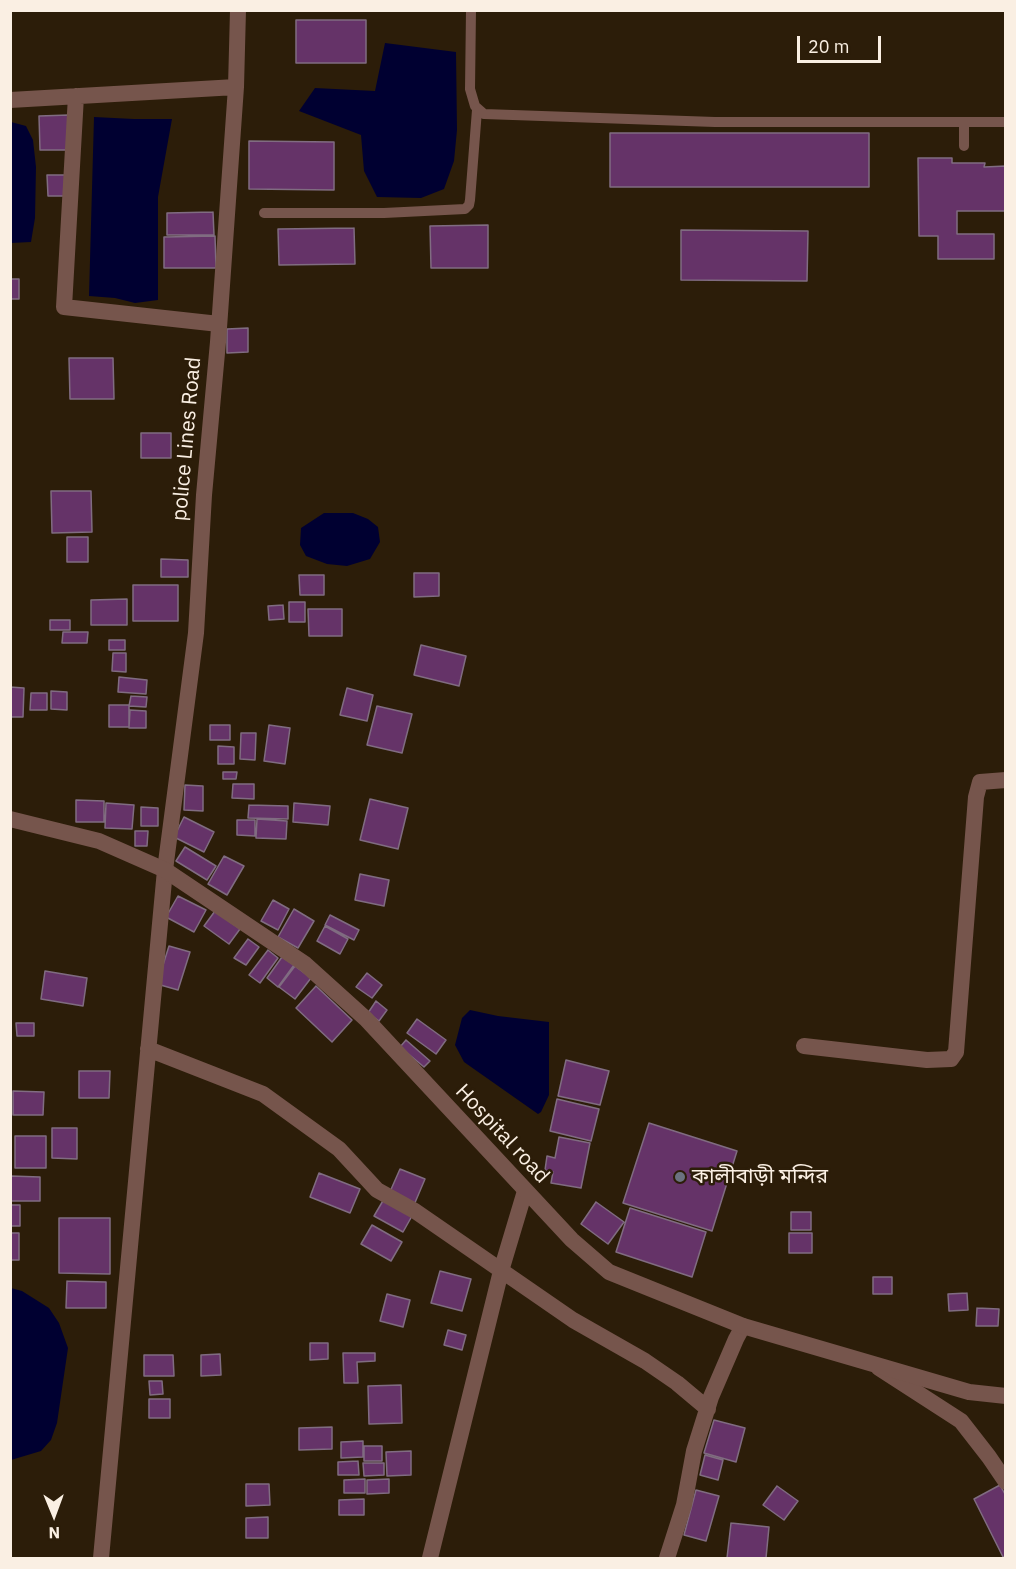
<!DOCTYPE html>
<meta charset="utf-8">
<style>
body{margin:0}
#map{position:relative;width:1016px;height:1569px;overflow:hidden;background:#2c1d09;font-family:"IBM Plex Sans",sans-serif}
canvas{display:block}
.frame{position:absolute;inset:0;border:12px solid #faefe3;pointer-events:none}
.north{position:absolute;left:24px;top:1485px;width:60px;height:60px;-webkit-text-stroke:4px #2c1d09;paint-order:stroke;rotate:179deg;font-size:16px;font-weight:700;line-height:24px;text-align:center;color:#faefe3}
.north::after{content:'';display:block;margin:auto;width:21px;height:27px;background:#faefe3;clip-path:polygon(50% 0,100% 100%,50% 72%,0 100%)}
.scale{position:absolute;left:797px;top:36px;width:84px;height:27px;box-sizing:border-box;border:3px solid #faefe3;border-top:0;padding-left:8px;font-size:18px;line-height:21px;white-space:nowrap;color:#faefe3;-webkit-text-stroke:4px #2c1d09;paint-order:stroke}
</style>
<div id="map">
<canvas width="1016" height="1569"></canvas>
<div class="frame"></div>
<div class="north">N</div>
<div class="scale">20 m</div>
</div>
<script>
const c = document.querySelector('canvas').getContext('2d');
c.lineJoin = 'round';
function paint(path, color) { c.fillStyle = color; c.fill(path, 'evenodd'); }
const poly = rows => new Path2D(rows.map(r => 'M' + r).join(''));
function strokePath(path, color, width, dash) { c.strokeStyle = color; c.lineWidth = width; c.lineCap = dash ? 'butt' : 'round'; c.setLineDash(dash || []); c.stroke(path); }
function write(font, color, halo, rows, align = 'center') {
  c.font = font + ' "IBM Plex Sans","Noto Sans Bengali",sans-serif'; c.lineWidth = 5; c.setLineDash([]); c.textBaseline = 'middle'; c.strokeStyle = halo; c.fillStyle = color; for (const [text, x, y, turn = 0] of rows) {
    c.save(); c.translate(x, y); c.rotate((+turn || 0) * Math.PI / 180); c.textAlign = isNaN(turn) ? turn : align; if (halo) c.strokeText(text, 0, 0); c.fillText(text, 0, 0); c.restore();
  }
}
paint(poly([
 [385,43,456,52,457,130,454,161,444,189,421,198,377,197,364,171,361,135,299,111,315,88,375,91],
 [94,117,134,119,172,119,158,197,158,300,135,303,115,298,89,296],
 [11,122,26,126,33,140,36,167,35,218,31,242,11,243],
 [324,513,353,513,368,519,378,527,380,542,370,559,347,566,327,564,306,556,300,545,301,528],
 [470,1010,498,1016,549,1022,549,1095,541,1112,538,1114,464,1062,455,1045,462,1018],
 [11,1288,22,1291,49,1308,59,1323,68,1348,57,1423,51,1440,41,1451,11,1460]
]), '#000031');
const building = poly([
 [296,20,366,20,366,63,296,63,296,20],
 [69,115,69,150,40,150,39,116,69,115],
 [610,133,869,133,869,187,610,187,610,133],
 [249,141,334,142,334,190,249,189,249,141],
 [918,158,952,158,952,163,985,163,984,167,1006,166,1006,211,957,211,957,234,994,234,994,259,938,259,938,236,919,236,918,158],
 [47,175,67,175,67,196,48,196,47,175],
 [213,212,214,235,167,235,167,213,213,212],
 [488,225,488,268,431,268,430,226,488,225],
 [354,228,355,264,279,265,278,229,354,228],
 [681,230,808,231,807,281,681,280,681,230],
 [215,236,216,268,164,268,164,237,215,236],
 [10,279,19,279,19,299,10,299,10,279],
 [248,328,248,352,227,353,227,329,248,328],
 [69,358,113,358,114,399,70,399,69,358],
 [141,433,171,433,171,458,141,458,141,433],
 [51,491,91,491,92,532,52,533,51,491],
 [67,537,88,537,88,562,67,562,67,537],
 [161,559,188,560,188,577,161,577,161,559],
 [414,573,439,573,439,596,414,597,414,573],
 [299,575,324,575,324,595,300,595,299,575],
 [133,585,178,585,178,621,133,621,133,585],
 [127,599,127,625,91,625,91,600,127,599],
 [289,602,305,602,305,622,289,622,289,602],
 [283,605,284,619,269,620,268,606,283,605],
 [308,609,342,609,342,636,309,636,308,609],
 [50,620,70,620,70,630,50,630,50,620],
 [63,632,88,632,87,643,62,643,63,632],
 [109,640,125,640,125,650,109,650,109,640],
 [421,645,466,656,459,686,414,675,421,645],
 [113,653,126,653,126,672,112,671,113,653],
 [119,677,147,680,146,694,118,692,119,677],
 [10,687,24,688,23,717,10,717,10,687],
 [347,688,373,695,367,721,340,715,347,688],
 [51,691,67,692,67,710,51,709,51,691],
 [31,693,47,693,47,710,30,710,31,693],
 [131,696,147,697,146,707,129,706,131,696],
 [109,705,129,705,129,727,109,727,109,705],
 [377,706,412,714,402,753,367,745,377,706],
 [130,710,146,711,146,728,129,728,130,710],
 [210,725,230,725,230,740,210,740,210,725],
 [269,725,290,728,285,764,264,761,269,725],
 [241,733,256,733,255,760,240,759,241,733],
 [218,746,234,747,234,764,218,764,218,746],
 [223,772,237,772,236,779,223,779,223,772],
 [233,784,254,784,254,799,232,798,233,784],
 [185,785,203,786,203,811,184,810,185,785],
 [370,799,408,808,398,849,360,840,370,799],
 [76,800,104,801,104,822,76,822,76,800],
 [106,803,134,805,132,829,105,828,106,803],
 [294,803,330,806,328,825,293,822,294,803],
 [249,805,288,806,288,819,248,818,249,805],
 [141,807,158,808,158,826,141,826,141,807],
 [184,817,214,832,204,852,174,837,184,817],
 [257,819,287,821,286,839,256,838,257,819],
 [237,820,255,820,255,836,237,835,237,820],
 [135,831,148,831,147,846,135,846,135,831],
 [185,847,216,866,207,880,176,861,185,847],
 [224,856,244,866,227,895,208,884,224,856],
 [360,874,389,880,384,906,355,900,360,874],
 [178,896,206,910,194,932,166,917,178,896],
 [273,900,289,909,278,930,261,921,273,900],
 [294,909,314,921,298,948,278,937,294,909],
 [215,911,240,929,229,944,204,926,215,911],
 [330,915,359,930,354,940,325,925,330,915],
 [325,926,348,939,340,954,317,941,325,926],
 [248,939,259,947,246,965,234,958,248,939],
 [169,946,190,952,178,990,157,984,169,946],
 [268,950,278,958,260,983,249,975,268,950],
 [282,957,294,965,278,987,267,978,282,957],
 [295,966,311,978,295,999,279,987,295,966],
 [45,971,87,978,83,1006,41,999,45,971],
 [367,973,382,985,372,998,356,987,367,973],
 [316,986,352,1020,332,1042,296,1008,316,986],
 [376,1001,387,1010,379,1021,368,1013,376,1001],
 [417,1019,446,1040,436,1054,407,1033,417,1019],
 [16,1023,34,1023,34,1036,17,1036,16,1023],
 [406,1040,430,1061,424,1067,400,1047,406,1040],
 [566,1060,609,1071,600,1105,558,1096,566,1060],
 [79,1071,110,1071,109,1098,79,1098,79,1071],
 [13,1091,44,1092,43,1115,13,1115,13,1091],
 [557,1099,599,1109,591,1141,550,1131,557,1099],
 [649,1123,737,1151,712,1231,623,1203,649,1123],
 [52,1128,77,1128,77,1159,52,1158,52,1128],
 [15,1136,46,1136,46,1168,15,1168,15,1136],
 [559,1137,590,1143,581,1188,551,1183,553,1172,545,1170,547,1156,555,1158,559,1137],
 [400,1169,425,1179,414,1205,389,1194,400,1169],
 [319,1173,360,1189,350,1213,310,1197,319,1173],
 [11,1176,40,1177,40,1201,11,1201,11,1176],
 [384,1199,412,1216,403,1232,374,1216,384,1199],
 [596,1202,624,1222,608,1244,581,1224,596,1202],
 [10,1205,20,1205,20,1226,10,1226,10,1205],
 [630,1208,706,1232,692,1277,616,1252,630,1208],
 [791,1212,811,1212,811,1230,791,1230,791,1212],
 [59,1218,110,1218,110,1274,59,1273,59,1218],
 [372,1225,402,1242,391,1261,361,1244,372,1225],
 [10,1233,19,1233,19,1260,10,1260,10,1233],
 [789,1233,812,1233,812,1253,789,1253,789,1233],
 [440,1271,471,1279,462,1311,431,1303,440,1271],
 [873,1277,892,1277,892,1294,873,1294,873,1277],
 [67,1281,106,1282,106,1308,66,1308,67,1281],
 [967,1293,968,1310,949,1311,948,1294,967,1293],
 [387,1294,410,1300,403,1327,380,1321,387,1294],
 [977,1308,999,1309,998,1326,976,1326,977,1308],
 [448,1330,466,1335,462,1350,444,1345,448,1330],
 [310,1343,328,1343,328,1359,310,1360,310,1343],
 [343,1353,375,1353,375,1361,357,1362,358,1383,344,1383,343,1353],
 [220,1354,221,1375,201,1376,201,1355,220,1354],
 [144,1355,173,1355,174,1376,144,1376,144,1355],
 [149,1381,162,1381,163,1394,150,1395,149,1381],
 [401,1385,402,1423,369,1424,368,1386,401,1385],
 [149,1399,170,1399,170,1418,149,1418,149,1399],
 [714,1420,745,1428,736,1462,704,1453,714,1420],
 [332,1427,332,1449,299,1450,299,1428,332,1427],
 [363,1441,363,1457,341,1458,341,1442,363,1441],
 [364,1446,382,1446,382,1461,364,1461,364,1446],
 [411,1451,411,1475,387,1476,386,1452,411,1451],
 [705,1455,723,1460,718,1480,700,1475,705,1455],
 [358,1461,359,1475,338,1475,338,1462,358,1461],
 [363,1463,384,1463,384,1475,364,1476,363,1463],
 [365,1479,365,1493,344,1493,344,1480,365,1479],
 [389,1479,389,1493,367,1494,367,1480,389,1479],
 [246,1484,269,1484,270,1505,246,1506,246,1484],
 [1000,1485,1006,1496,1006,1556,1003,1557,974,1499,1000,1485],
 [777,1486,798,1501,784,1520,763,1505,777,1486],
 [696,1490,719,1496,706,1541,684,1535,696,1490],
 [364,1499,364,1515,339,1515,339,1500,364,1499],
 [268,1517,268,1538,246,1538,246,1518,268,1517],
 [731,1523,769,1527,766,1558,727,1558,731,1523]
]);
paint(building, '#653368');
strokePath(building, '#806c81', 1.5);
strokePath(poly([
 [471,10,470,89,475,106,484,114,715,122,1006,122],
 [964,146,964,123],
 [264,213,384,213,465,209,469,205,470,200,477,110]
]), '#76554c', 10);
strokePath(poly([
 [76,96,64,307,219,324],
 [10,100,236,87],
 [804,1046,927,1060,951,1059,956,1052,976,797,980,782,1006,780],
 [148,1049,263,1094,339,1149,377,1190,415,1211,573,1320,645,1361,677,1383,708,1409],
 [879,1368,961,1421,989,1457,1006,1482],
 [101,1558,165,870,196,633,204,495,218,342,236,87,238,10],
 [430,1558,501,1271,525,1191],
 [667,1558,684,1505,694,1451,711,1397,736,1339,743,1326]
]), '#76554c', 16);
strokePath(poly([
 [10,819,99,841,165,870,305,964,366,1019,572,1240,609,1272,743,1326,969,1392,1006,1396]
]), '#76554c', 16);
for (const [x, y, r, color] of [
 [680,1177,6,"#6b7280"]
]) { const dot = new Path2D(); dot.arc(x, y, r, 0, 2 * Math.PI); c.fillStyle = color; c.fill(dot); strokePath(dot, '#2c1d09', 2); }
write('21px', '#faefe3', '#2c1d09', [
 ["police Lines Road",187,439,-85],
 ["Hospital road",502,1134,47]
]);
write('21px', '#faefe3', '#2c1d09', [
 ["কালীবাড়ী মন্দির",692,1177]
], 'left');
</script>
